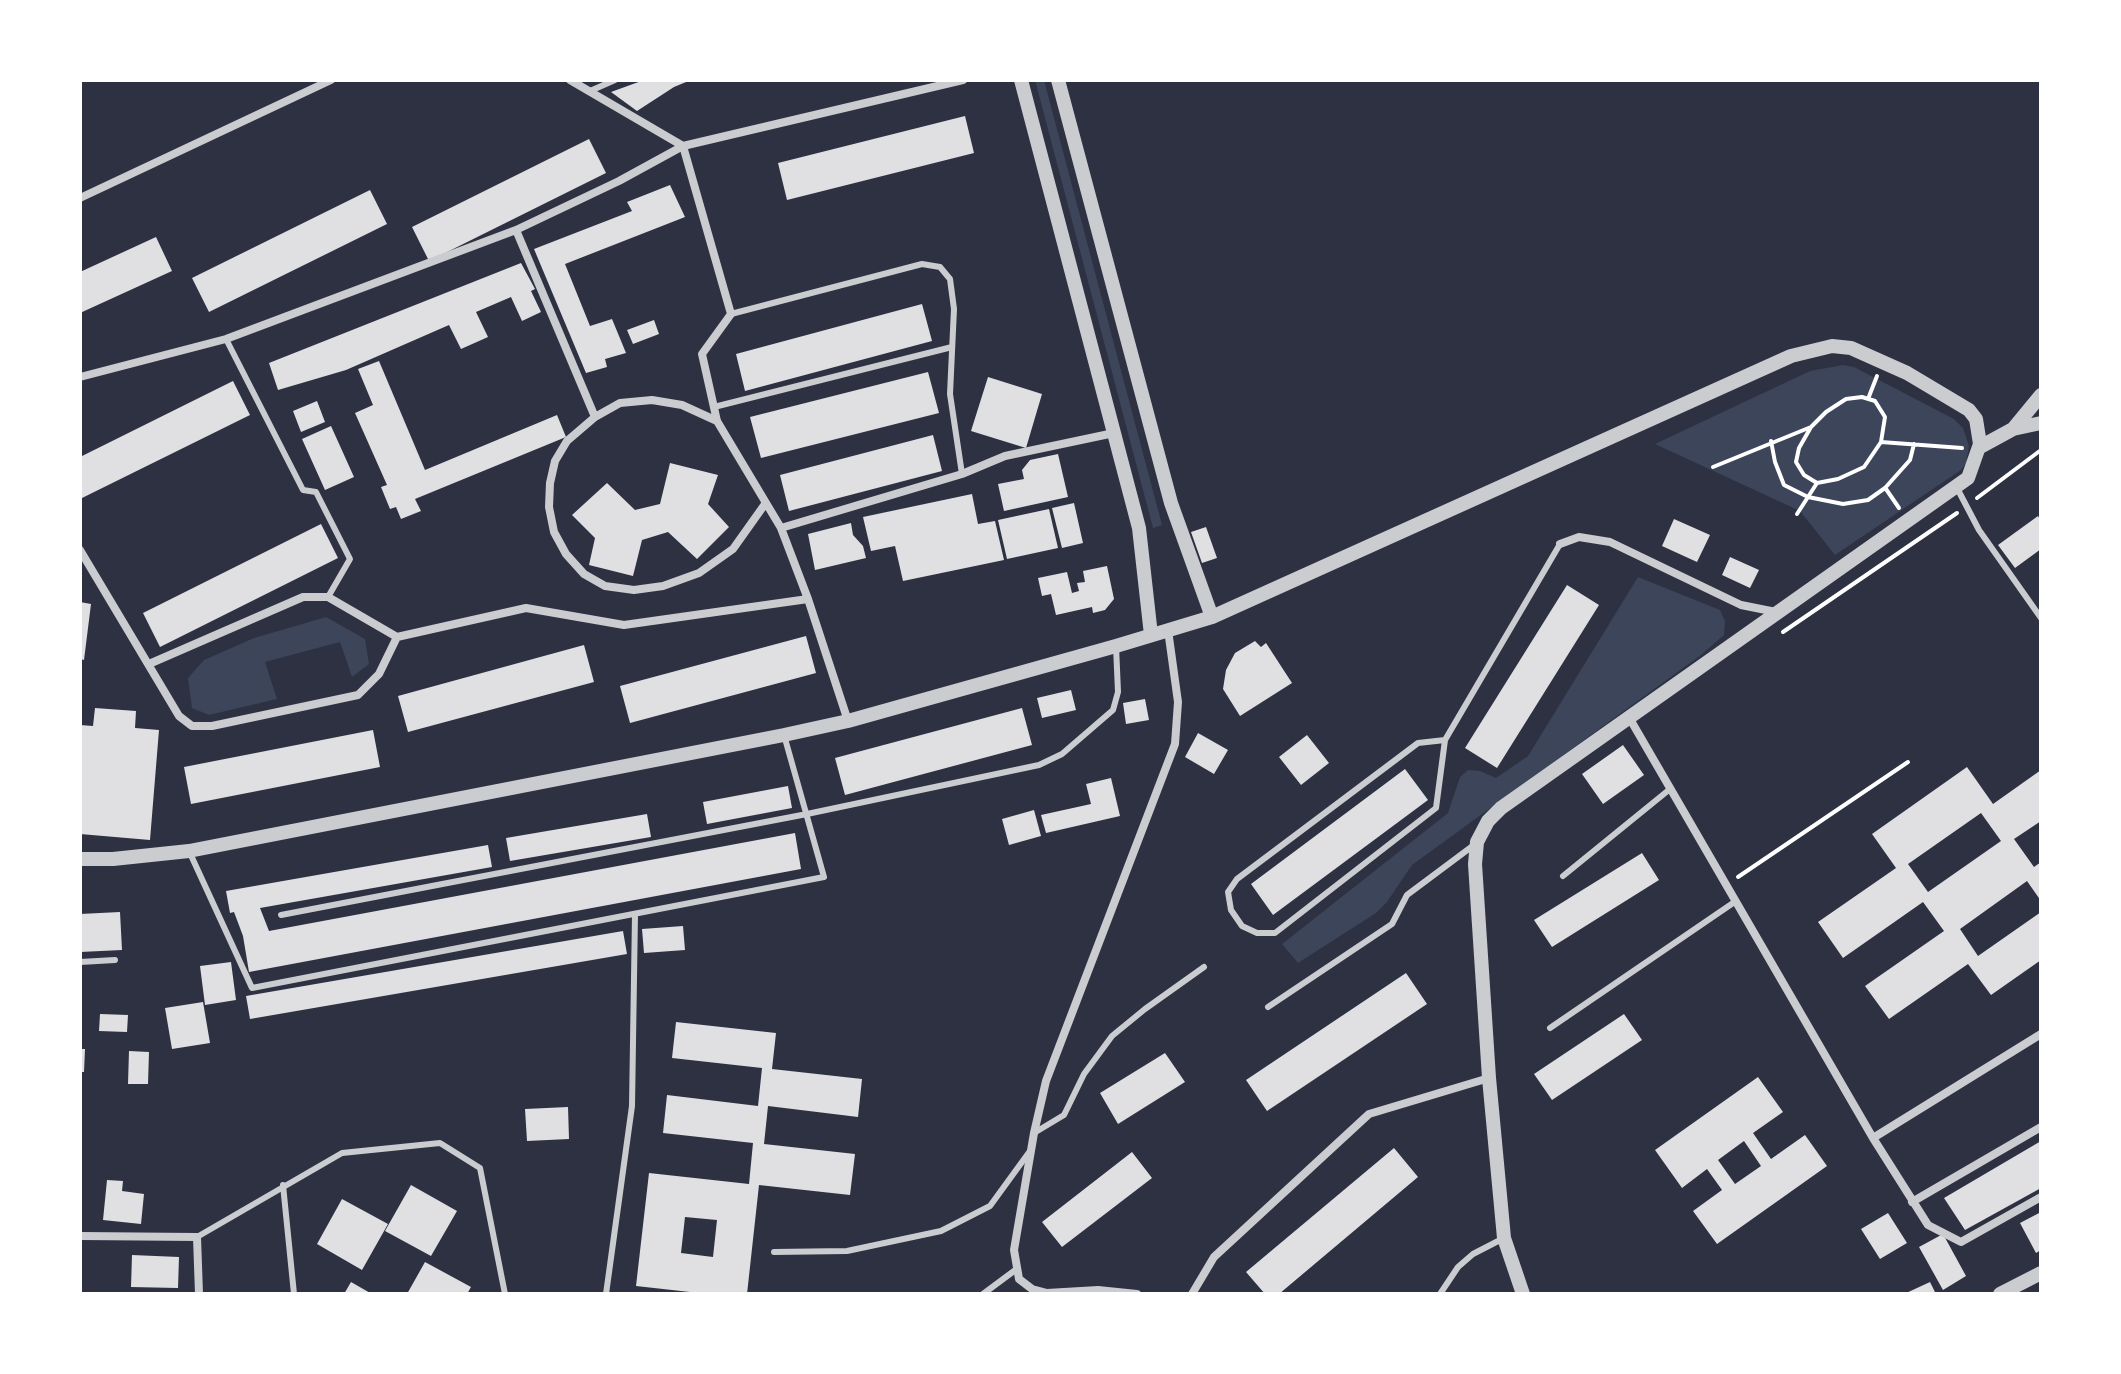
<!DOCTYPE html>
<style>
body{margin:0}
#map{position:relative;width:2121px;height:1374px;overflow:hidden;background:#2d3142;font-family:Merriweather,serif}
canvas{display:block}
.frame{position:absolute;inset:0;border:82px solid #fff;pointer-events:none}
</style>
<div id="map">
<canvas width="2121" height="1374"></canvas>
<div class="frame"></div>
</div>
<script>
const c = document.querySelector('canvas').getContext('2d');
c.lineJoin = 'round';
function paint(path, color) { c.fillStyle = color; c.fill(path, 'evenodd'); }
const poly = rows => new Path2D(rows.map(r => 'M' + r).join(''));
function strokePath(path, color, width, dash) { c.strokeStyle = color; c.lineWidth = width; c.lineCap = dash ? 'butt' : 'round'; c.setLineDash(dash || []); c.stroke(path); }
paint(poly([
 [1035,80,1044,80,1162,525,1153,528],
 [1843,365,1854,367,1954,419,1963,428,1969,446,1966,463,1961,470,1835,555,1800,511,1655,444,1810,371],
 [1638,577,1720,610,1725,621,1724,635,1701,655,1412,865,1387,902,1376,913,1298,963,1282,944,1448,813,1460,777,1468,770,1480,771,1496,778,1528,756],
 [326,617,365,639,369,664,352,677,340,642,265,662,277,699,209,715,192,708,188,678,204,660,254,638]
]), '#3c4559');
paint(poly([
 [644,80,691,80,674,87,637,111,611,92],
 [965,116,974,153,787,200,778,163],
 [589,139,606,173,429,261,412,227],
 [670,185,685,217,565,264,590,326,612,319,626,353,605,359,607,367,586,373,534,249,632,211,627,202],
 [370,190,387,224,209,312,192,278],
 [156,237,172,271,80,313,80,272],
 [521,263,535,289,531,291,541,312,522,321,511,297,476,312,488,337,461,349,449,325,346,370,278,390,269,363],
 [922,304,932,341,745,391,736,354],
 [654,320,659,334,633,344,627,330],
 [379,361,425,470,557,415,566,437,415,499,421,511,401,519,396,507,390,509,381,487,387,485,355,413,373,405,358,369],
 [928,372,939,413,761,458,750,417],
 [988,377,1042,394,1026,448,971,431],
 [233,381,250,415,80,499,80,457],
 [317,401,325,422,301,432,293,411],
 [331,426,354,477,325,490,302,439],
 [933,435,942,471,789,511,780,475],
 [1058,454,1068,497,1004,511,998,484,1024,479,1022,470,1030,460],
 [670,463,718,475,708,504,729,527,697,559,668,532,642,540,633,576,589,565,595,538,572,515,607,483,635,510,660,504],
 [972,494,978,524,995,521,1004,560,903,581,895,546,871,551,863,517],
 [1074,503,1083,543,1062,548,1052,508],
 [1049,509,1058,548,1007,559,998,520],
 [2038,516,2041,521,2041,549,2015,568,1998,545],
 [1674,519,1710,535,1697,562,1662,546],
 [851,523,853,535,863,546,866,558,815,570,808,534],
 [321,524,338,558,160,647,143,613],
 [1206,527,1217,558,1202,563,1191,532],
 [1730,557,1759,570,1750,588,1722,575],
 [1107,566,1114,599,1105,610,1093,613,1092,607,1056,615,1051,594,1042,596,1038,578,1067,572,1072,593,1079,591,1077,583,1085,582,1083,571],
 [1567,585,1599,605,1497,768,1465,748],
 [80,602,91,604,84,660,80,659],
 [806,636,816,673,630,723,620,686],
 [1255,641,1261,647,1266,643,1292,683,1240,716,1223,689,1226,670,1235,653],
 [584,645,594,682,408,732,398,696],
 [1071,690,1076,710,1042,718,1037,698],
 [1145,699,1149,720,1126,724,1123,703],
 [95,708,136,711,135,728,159,730,150,840,80,834,80,725,93,726],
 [1022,708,1032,745,845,795,835,758],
 [373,730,380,767,191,804,184,767],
 [1198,733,1228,750,1214,774,1185,757],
 [1307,735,1329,763,1301,785,1279,757],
 [1623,745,1644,775,1603,804,1582,774],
 [1967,767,1993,804,2041,770,2041,821,2014,839,2034,867,2041,862,2041,901,2027,881,1960,929,1978,956,2041,912,2041,960,1991,995,1968,964,1889,1019,1865,986,1944,931,1923,902,1843,958,1818,922,1896,868,1872,834],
 [1981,813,2001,841,1928,892,1908,864],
 [1405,769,1428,800,1273,915,1251,884],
 [1111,778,1120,816,1046,833,1041,815,1091,804,1086,784],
 [788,786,792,808,707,824,703,802],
 [1034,810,1041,836,1009,845,1002,819],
 [647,814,651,837,510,861,506,838],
 [795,833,801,869,249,972,243,936,234,912,230,913,226,891,488,845,492,867,260,908,269,931],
 [1642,853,1659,880,1552,947,1534,920],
 [120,912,122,950,80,952,80,914],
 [683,926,685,950,644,953,642,929],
 [623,931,627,954,250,1019,246,996],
 [231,962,236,1000,205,1005,200,966],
 [1406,973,1427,1004,1267,1111,1246,1080],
 [203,1002,210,1043,172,1049,165,1008],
 [100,1014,128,1015,127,1032,99,1031],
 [1624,1014,1642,1040,1552,1100,1534,1074],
 [676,1022,776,1033,772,1069,862,1079,858,1117,768,1106,764,1144,855,1154,850,1195,759,1185,747,1294,708,1294,636,1286,649,1173,749,1184,753,1143,663,1133,667,1095,758,1106,762,1068,672,1058],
 [685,1217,717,1220,713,1257,681,1253],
 [80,1049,85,1049,84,1072,80,1072],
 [129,1051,149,1052,148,1084,128,1084],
 [1165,1053,1185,1082,1118,1124,1100,1093],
 [1758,1077,1783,1112,1753,1133,1771,1159,1805,1135,1827,1166,1717,1244,1693,1211,1722,1190,1707,1169,1682,1188,1655,1150],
 [1744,1141,1761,1166,1735,1184,1718,1160],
 [568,1107,569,1139,527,1141,525,1109],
 [2041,1141,2041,1188,1965,1230,1944,1198],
 [1394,1148,1418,1177,1279,1294,1265,1294,1246,1272],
 [1132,1152,1152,1178,1062,1247,1042,1222],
 [107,1180,123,1181,122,1191,144,1194,141,1224,103,1220],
 [411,1185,457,1211,431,1256,385,1231],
 [342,1199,388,1224,362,1270,317,1244],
 [2041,1212,2041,1250,2036,1253,2020,1223],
 [1888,1213,1907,1243,1880,1259,1861,1229],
 [1943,1234,1966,1276,1943,1290,1919,1247],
 [132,1255,179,1257,178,1288,131,1287],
 [425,1262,471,1287,467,1294,407,1294],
 [351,1282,372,1294,344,1294],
 [1930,1282,1936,1294,1904,1294]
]), '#e0e0e3');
strokePath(poly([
 [1868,399,1877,376],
 [1771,441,1775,462,1784,485,1808,497,1843,504,1868,500,1885,488,1910,460,1914,444],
 [1881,442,1962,448],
 [1713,467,1811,427,1826,412,1846,399,1862,397,1875,401,1885,417,1881,442,1864,467,1838,479,1817,483,1804,475,1796,462,1799,448,1811,427],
 [1886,489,1899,508],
 [1977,498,2041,450],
 [1797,514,1817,483],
 [1783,632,1957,513],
 [1738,877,1908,762]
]), '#fff', 4);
strokePath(poly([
 [590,91,615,80],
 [731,314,922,264,940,267,950,279,954,309,950,394,962,474],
 [226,339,303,490,316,492,350,559,328,597],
 [714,407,952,347],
 [1957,488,1979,530,2041,618],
 [1445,740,1418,743,1237,879,1228,892,1231,910,1242,926,1257,933,1275,933,1436,808,1445,740,1560,544],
 [189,851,252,988,824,877,784,735],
 [1563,876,1670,789],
 [281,915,807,814,1039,765,1062,754,1113,710,1118,692,1116,646],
 [80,962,115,960],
 [1268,1007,1392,924,1407,895,1474,845],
 [1550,1028,1736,901],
 [1034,1133,1064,1115,1084,1074,1112,1036,1145,1009,1204,967],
 [283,1185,294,1294],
 [197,1237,342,1153,440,1143,480,1168,505,1294],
 [774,1252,847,1251,941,1231,990,1206,1030,1151],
 [606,1294,632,1106,635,914],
 [983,1294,1018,1268],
 [1440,1294,1458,1267,1473,1254,1504,1238]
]), '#caccd0', 6);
strokePath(poly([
 [570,80,683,146,963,80],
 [80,198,331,80],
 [516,230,595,417],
 [80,377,226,339,516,230,619,181,683,146,731,314,702,354,717,421,781,528,808,599,848,721],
 [717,421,682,405,652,400,620,403,595,417,567,441,555,461,550,483,549,507,554,532,566,554,584,574,605,586,634,590,663,586,699,573,733,549,765,504],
 [781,528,962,474,1005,456,1114,433],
 [1560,544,1579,537,1610,542,1741,605,1776,612],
 [80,550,179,716,192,726,212,726,358,695,379,674,397,637,526,608,624,625,808,599],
 [149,664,303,597,328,597,397,637],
 [1630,719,1873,1138,1928,1225,1961,1242,2041,1197],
 [1873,1138,2041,1034],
 [1912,1202,2041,1127],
 [80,1236,197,1237,199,1294],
 [1137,1294,1098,1290,1047,1293,1032,1289,1019,1279,1014,1250,1034,1133,1046,1081,1175,744,1178,702,1168,630],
 [1192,1294,1214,1257,1369,1114,1489,1078]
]), '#caccd0', 8);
strokePath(poly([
 [1021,80,1139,528,1151,635],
 [1058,80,1171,503,1212,617],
 [2013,429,2041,395],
 [1980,447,2013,429,2041,423],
 [80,859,113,859,189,851,784,735,848,721,1116,646,1212,617,1791,356,1832,346,1851,348,1907,373,1969,410,1976,419,1980,444,1968,478,1501,808,1488,821,1477,842,1475,864,1489,1078,1504,1238,1523,1294],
 [2000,1294,2041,1273]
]), '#caccd0', 14);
</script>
